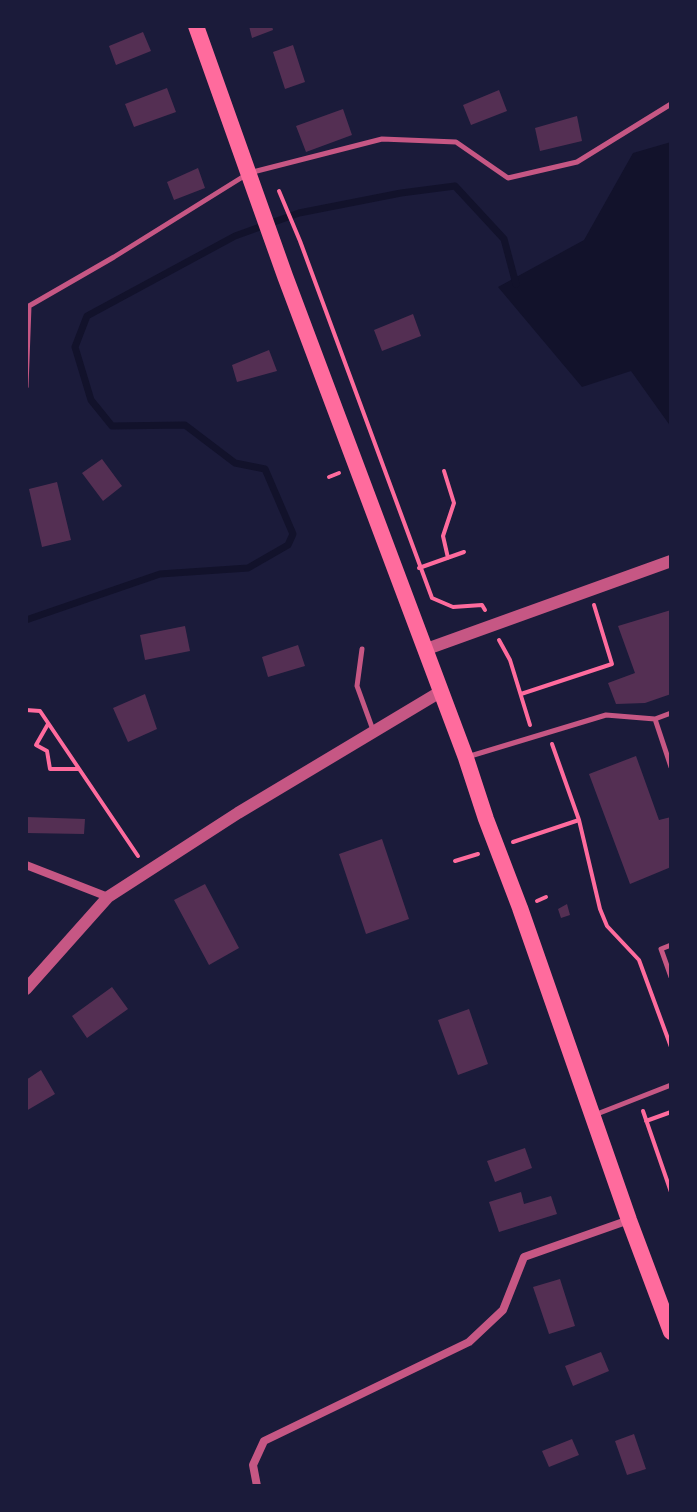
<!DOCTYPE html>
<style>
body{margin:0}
#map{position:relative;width:697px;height:1512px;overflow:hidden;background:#1b1b3a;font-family:Overpass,sans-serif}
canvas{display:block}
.frame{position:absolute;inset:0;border:28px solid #1b1b3a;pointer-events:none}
</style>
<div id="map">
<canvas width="697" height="1512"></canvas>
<div class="frame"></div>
</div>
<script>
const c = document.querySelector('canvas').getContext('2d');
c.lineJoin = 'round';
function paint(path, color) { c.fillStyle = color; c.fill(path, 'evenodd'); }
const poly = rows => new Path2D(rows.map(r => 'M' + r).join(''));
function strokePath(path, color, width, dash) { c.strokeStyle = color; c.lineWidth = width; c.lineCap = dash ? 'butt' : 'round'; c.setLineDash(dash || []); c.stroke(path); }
paint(poly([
 [671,142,671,427,631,371,582,387,498,287,584,240,633,153]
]), '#12122b');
strokePath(poly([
 [26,620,160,574,248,568,288,545,293,534,265,469,235,463,185,425,112,426,91,400,75,347,87,316,235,236,299,213,401,193,455,186,504,239,516,284]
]), '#12122b', 7);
paint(poly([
 [249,26,272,26,273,30,252,38],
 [143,32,151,51,116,65,109,46],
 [293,45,305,82,285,89,273,52],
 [167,88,176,112,134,127,125,104],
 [499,90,507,111,471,125,463,105],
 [343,109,352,135,306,152,296,126],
 [577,116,582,141,540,151,535,128],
 [198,168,205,188,174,200,167,182],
 [413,314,421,336,382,351,374,330],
 [269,350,277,371,237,382,232,365],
 [102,459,122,486,103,501,82,473],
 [57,482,71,540,42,547,29,489],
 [671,610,671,694,645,703,616,704,608,683,635,673,618,626],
 [185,626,190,651,145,660,140,635],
 [298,645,305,666,268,677,262,657],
 [145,694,157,729,128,742,113,708],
 [636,756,659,820,671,817,671,867,630,884,589,774],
 [26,817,85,819,84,834,26,833],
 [382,839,409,919,366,934,339,854],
 [205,884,239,948,209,965,174,900],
 [567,904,570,915,561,918,558,909],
 [112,987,128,1009,87,1038,72,1016],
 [469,1009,488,1064,458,1075,438,1020],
 [41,1070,55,1094,26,1111,26,1080],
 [525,1148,532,1168,495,1182,487,1161],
 [521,1192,524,1204,551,1196,557,1214,499,1232,489,1202],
 [560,1279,575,1326,549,1334,533,1287],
 [601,1352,609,1371,573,1386,565,1366],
 [634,1434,646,1469,627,1475,615,1441],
 [572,1439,579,1455,549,1467,542,1451]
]), '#542f53');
strokePath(poly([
 [279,191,300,241,432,598,453,607,482,605,485,610],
 [444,471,454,503,443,536,448,558],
 [329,477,339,473],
 [419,568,464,552],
 [499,640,510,660,530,725],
 [521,694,612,664,594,605],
 [26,710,40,711,138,856],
 [48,724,36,745,47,751,50,769,78,769],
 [552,744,579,820,600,909,607,926,639,960,671,1047],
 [513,842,579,820],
 [455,861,478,854],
 [537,901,546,897],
 [643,1111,671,1192],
 [646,1121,671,1112]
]), '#ff6b9d', 4);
strokePath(poly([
 [26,387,29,306,114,257,249,173,382,139,456,142,508,178,577,162,671,104],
 [362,649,357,686,373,730],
 [655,719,671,767],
 [467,757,606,715,655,719,671,713],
 [671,945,661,949,671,977],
 [597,1114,671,1085]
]), '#c65784', 5);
strokePath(poly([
 [26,865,108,897],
 [257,1486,253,1465,264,1441,469,1342,503,1310,524,1257,629,1220]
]), '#c65784', 8);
strokePath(poly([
 [424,650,671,561],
 [26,989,108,897,238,813,440,692]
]), '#c65784', 12);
strokePath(poly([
 [196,26,285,276,466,758,486,819,520,908,629,1220,671,1332]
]), '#ff6b9d', 16);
</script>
